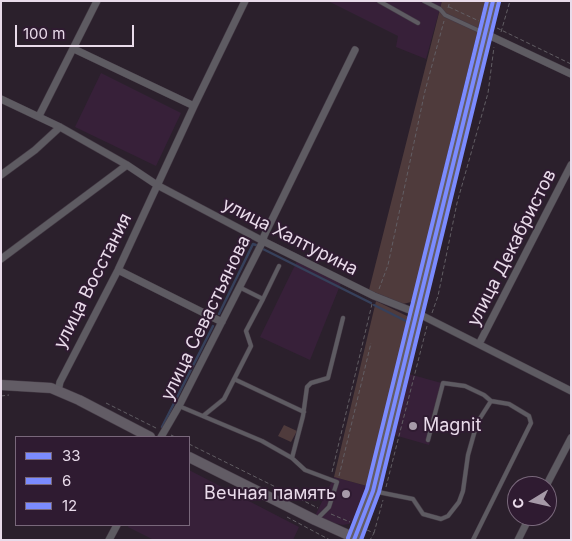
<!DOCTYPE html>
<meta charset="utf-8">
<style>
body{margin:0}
#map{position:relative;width:572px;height:541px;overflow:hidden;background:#2b202c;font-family:Inter,sans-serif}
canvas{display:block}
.frame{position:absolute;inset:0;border:2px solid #e9dbea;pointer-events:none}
.legend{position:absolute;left:15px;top:436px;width:175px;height:90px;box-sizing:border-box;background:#2f1b31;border:1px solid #79687b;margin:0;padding:6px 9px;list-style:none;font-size:15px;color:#e9dbea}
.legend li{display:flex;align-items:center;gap:10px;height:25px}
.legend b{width:25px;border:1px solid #79687b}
.north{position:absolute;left:507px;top:476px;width:50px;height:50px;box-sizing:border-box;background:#2f1b31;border:1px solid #79687b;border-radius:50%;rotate:261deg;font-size:14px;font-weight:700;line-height:20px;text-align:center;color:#e9dbea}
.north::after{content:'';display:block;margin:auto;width:18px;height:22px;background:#a69aa8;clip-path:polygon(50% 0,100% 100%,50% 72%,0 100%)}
.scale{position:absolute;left:15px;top:25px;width:119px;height:22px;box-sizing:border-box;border:2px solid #e9dbea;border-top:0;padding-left:6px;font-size:15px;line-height:18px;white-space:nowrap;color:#e9dbea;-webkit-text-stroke:4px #2f1b31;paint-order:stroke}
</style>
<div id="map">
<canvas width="572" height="541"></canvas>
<div class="frame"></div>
<ul class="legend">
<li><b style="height:6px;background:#7b8bff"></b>33</li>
<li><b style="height:6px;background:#7b8bff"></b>6</li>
<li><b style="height:6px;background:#7b8bff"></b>12</li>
</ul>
<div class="north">С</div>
<div class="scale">100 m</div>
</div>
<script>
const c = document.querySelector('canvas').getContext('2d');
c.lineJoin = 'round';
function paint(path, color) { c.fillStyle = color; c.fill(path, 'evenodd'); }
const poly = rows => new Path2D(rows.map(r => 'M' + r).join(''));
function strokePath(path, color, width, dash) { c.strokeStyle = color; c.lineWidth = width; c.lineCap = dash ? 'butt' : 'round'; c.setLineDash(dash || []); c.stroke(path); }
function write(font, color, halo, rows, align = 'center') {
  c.font = font + ' Inter,sans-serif'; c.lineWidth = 4; c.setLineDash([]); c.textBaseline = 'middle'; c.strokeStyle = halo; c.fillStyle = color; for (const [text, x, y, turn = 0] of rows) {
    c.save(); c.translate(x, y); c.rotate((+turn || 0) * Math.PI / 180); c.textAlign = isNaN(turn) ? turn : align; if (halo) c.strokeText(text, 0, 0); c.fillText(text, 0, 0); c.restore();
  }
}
paint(poly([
 [328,1,442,1,426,59,396,47,398,36],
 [101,73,181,113,156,166,75,127],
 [297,261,341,283,310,360,260,337],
 [409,374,445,384,429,445,394,435],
 [189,470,299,527,293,540,154,540,128,527,129,525,189,525],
 [334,477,367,486,359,516,349,524,343,525,334,523,315,516]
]), '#372039');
paint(poly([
 [442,1,485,1,450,143,415,297,411,302,403,304,369,290],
 [376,301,409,317,367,486,334,477],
 [284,425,297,431,291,442,278,436]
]), '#4f3b3c');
strokePath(poly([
 [263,249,371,303],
 [374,305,406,321],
 [219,314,253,244,256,245],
 [162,427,213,326]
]), '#36405b', 2.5);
const lane = poly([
 [379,1,418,23],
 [424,1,440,9,445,15,484,33],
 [263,299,279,266],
 [234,379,304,412],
 [179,406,262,441,292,458,305,470,337,482,329,507,317,519],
 [203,416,224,399,251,346,246,331,263,299,239,287],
 [428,440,443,383,465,386,484,395,491,401,509,404,529,416,531,423,473,540],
 [292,458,303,416,307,387,311,383,328,378,343,318],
 [373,491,413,499,423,514,441,519,448,516,459,502,463,491,468,455,477,423,491,401]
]);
const street = poly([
 [484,33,571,74],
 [74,49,194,106],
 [1,99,60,127,127,165,157,185,263,241,374,296,417,313,571,391],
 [39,116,97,1],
 [1,175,35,150,60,127],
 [1,259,127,165],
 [118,270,222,322],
 [479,344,571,165],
 [58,391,60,382,118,270,194,106,245,1],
 [161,437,179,406,263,241,264,236,355,50],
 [546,486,571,438],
 [109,540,117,525],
 [518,540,530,516]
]);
const secondary = poly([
 [1,385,51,388,79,400,150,437],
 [189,457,315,520,355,538],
 [354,540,373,491,493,1]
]);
strokePath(lane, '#453b46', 5);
strokePath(street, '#453b46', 8);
strokePath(secondary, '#453b46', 11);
strokePath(poly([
 [449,7,479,21],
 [448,8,450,1],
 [497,28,571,64],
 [501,32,510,1],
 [379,289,388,265,425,91,444,21],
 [432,313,438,296,457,203,488,93,494,47],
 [1,396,9,395],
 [106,403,158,429],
 [171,435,175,437],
 [189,444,318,508],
 [332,472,372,304],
 [339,476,371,343],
 [386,487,427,326],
 [331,514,350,522],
 [287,517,330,540],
 [367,530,374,533,370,540],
 [374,533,383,500]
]), '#625e64', 1, [4, 2.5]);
strokePath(lane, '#5e5b62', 4);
strokePath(street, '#5e5b62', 7);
strokePath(secondary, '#625c65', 10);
strokePath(poly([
 [354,540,373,491,493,1]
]), '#7b8bff', 4);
strokePath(poly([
 [361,540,379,492,499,2]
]), '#7b8bff', 4);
strokePath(poly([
 [348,538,367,489,487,1]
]), '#7b8bff', 4);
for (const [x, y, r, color] of [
 [413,426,5,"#a69aa8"],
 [346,494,5,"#a69aa8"]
]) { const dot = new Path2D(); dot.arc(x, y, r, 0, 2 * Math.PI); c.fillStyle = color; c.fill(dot); strokePath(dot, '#2f1b31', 2); }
write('18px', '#e9dbea', '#2f1b31', [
 ["улица Халтурина",290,237,27],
 ["улица Декабристов",512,248,-63],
 ["улица Восстания",93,281,-63],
 ["улица Севастьянова",206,318,-64]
]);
write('18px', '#e9dbea', '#2f1b31', [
 ["Magnit",423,426],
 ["Вечная память",336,494,"right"]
], 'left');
</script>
